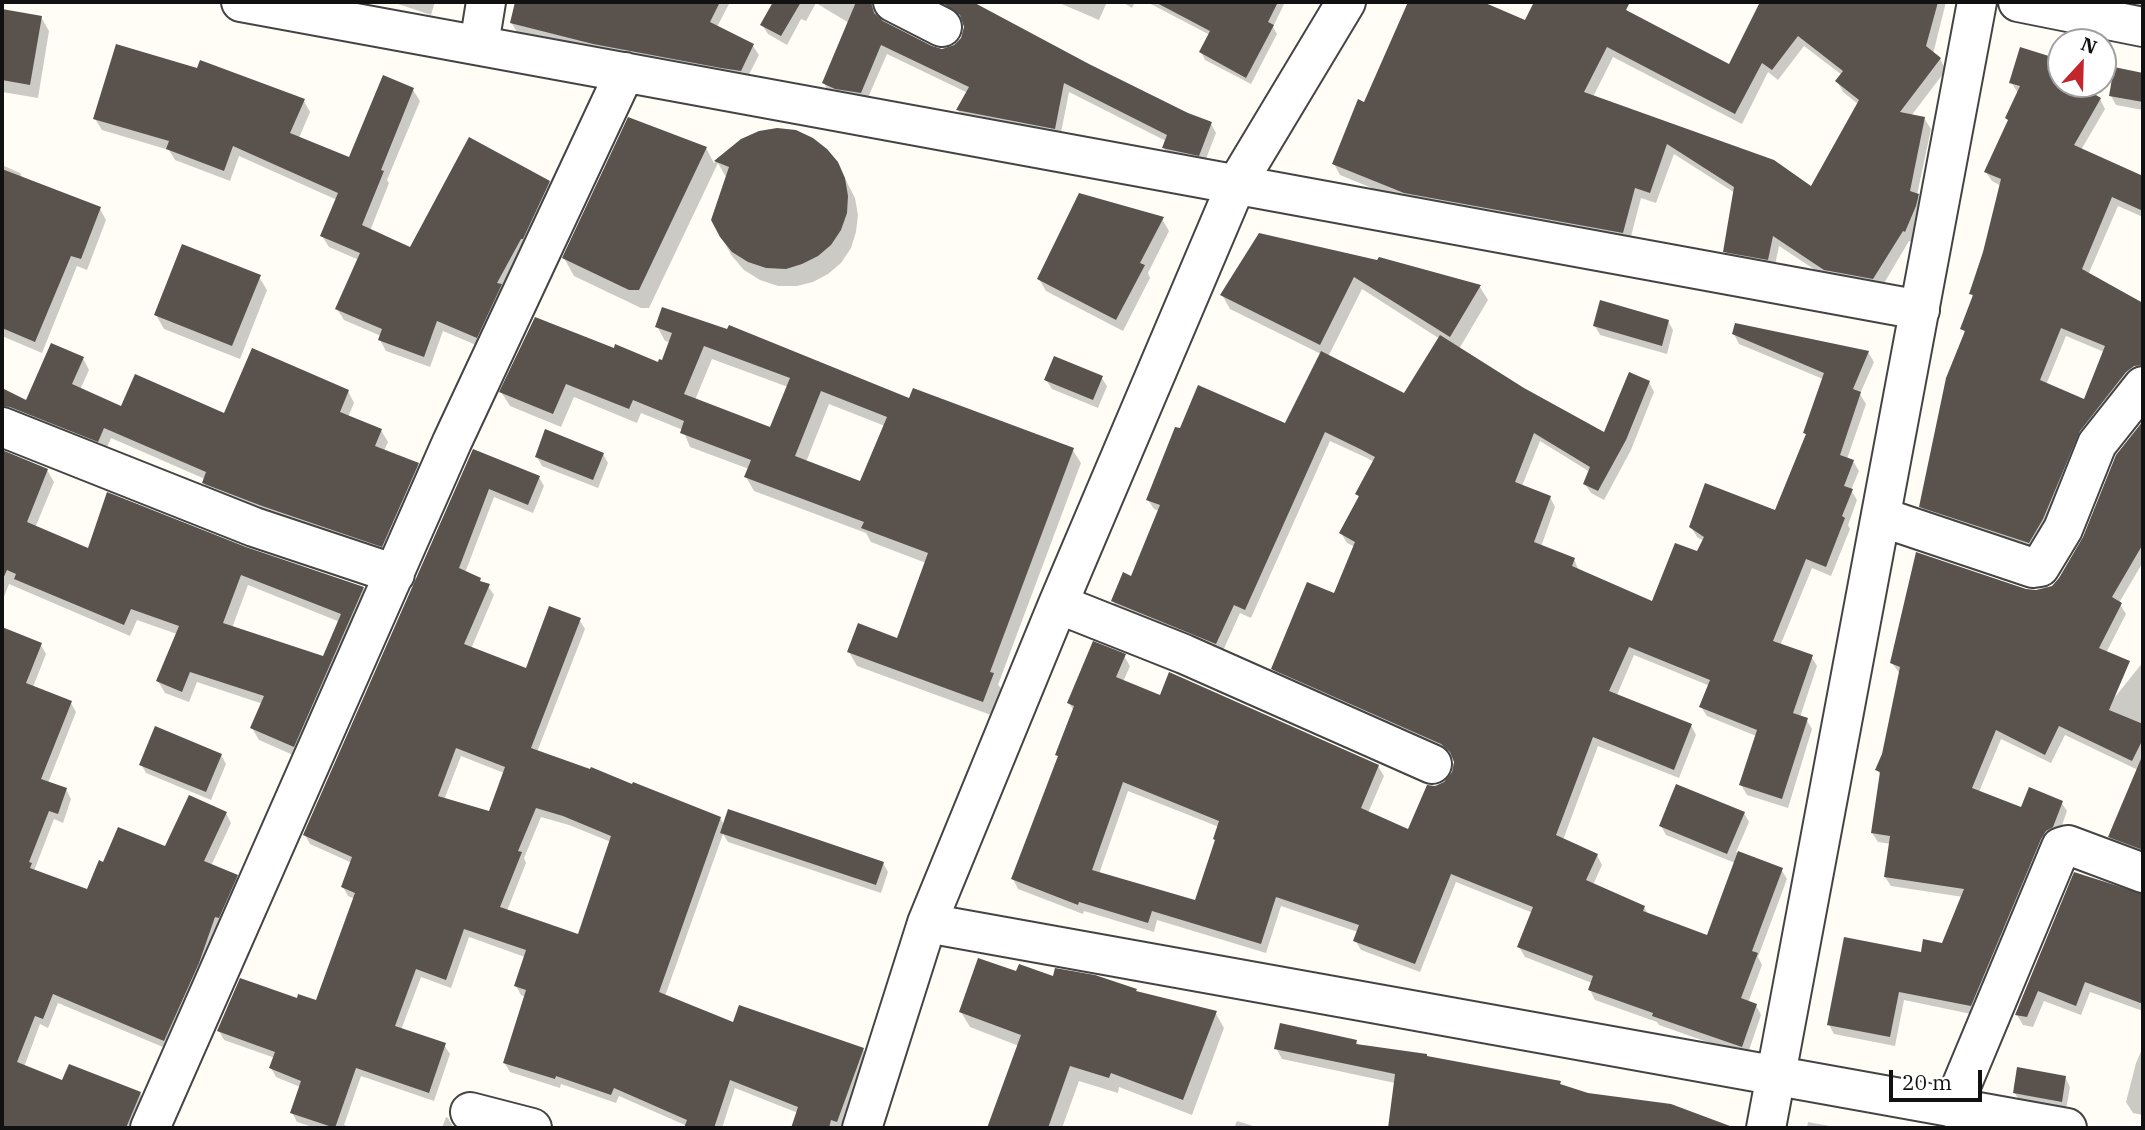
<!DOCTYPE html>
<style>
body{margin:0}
#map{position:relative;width:2145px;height:1130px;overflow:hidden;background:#fffdf5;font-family:"IBM Plex Serif",serif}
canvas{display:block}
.frame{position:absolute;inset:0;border:4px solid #111;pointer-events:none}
.north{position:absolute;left:2047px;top:28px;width:70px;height:70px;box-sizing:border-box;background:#fff;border:2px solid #a0a0a0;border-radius:50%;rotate:22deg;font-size:19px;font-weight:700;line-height:28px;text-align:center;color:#111}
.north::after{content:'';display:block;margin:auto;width:24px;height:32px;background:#c4262e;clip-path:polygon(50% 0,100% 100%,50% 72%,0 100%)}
.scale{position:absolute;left:1889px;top:1070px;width:93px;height:32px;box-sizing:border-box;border:4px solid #111;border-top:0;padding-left:9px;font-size:21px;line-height:24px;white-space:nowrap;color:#111;-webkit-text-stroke:5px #fff;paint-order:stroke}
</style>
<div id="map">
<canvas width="2145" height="1130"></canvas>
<div class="frame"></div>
<div class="north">N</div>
<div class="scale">20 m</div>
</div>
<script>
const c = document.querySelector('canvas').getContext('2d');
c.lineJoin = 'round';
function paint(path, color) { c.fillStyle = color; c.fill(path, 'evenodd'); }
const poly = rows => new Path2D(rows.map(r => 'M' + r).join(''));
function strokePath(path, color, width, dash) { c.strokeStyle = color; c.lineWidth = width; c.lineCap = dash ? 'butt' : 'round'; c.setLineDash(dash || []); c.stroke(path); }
paint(poly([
 [392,2,435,2,431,15],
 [516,2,730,2,717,27,753,46,759,55,746,80,599,53,517,32,511,22],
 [773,2,879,2,877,19,931,48,942,51,954,47,963,38,966,27,960,17,929,2,969,2,1088,66,1188,115,1211,124,1216,133,1204,164,1169,158,1164,148,1166,141,1069,92,1060,138,963,119,958,110,968,93,887,54,866,102,829,93,824,83,849,23,816,3,806,21,801,19,787,45,768,34,762,25,775,3],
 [1057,2,1107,2,1099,20],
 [1122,2,1135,2,1132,8],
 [1147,2,1285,2,1273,27,1277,34,1251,84,1205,60,1201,52,1210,35],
 [1410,2,1478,2,1575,44,1586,21,1552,2,1614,2,1626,9,1629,14,1730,66,1761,2,1946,2,1933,54,1940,59,1946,70,1911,116,1924,118,1931,129,1917,195,1924,207,1922,218,1912,242,1909,241,1880,290,1832,281,1779,246,1774,270,1732,262,1725,251,1735,193,1674,154,1656,203,1641,198,1629,244,1411,204,1340,175,1334,164,1365,104],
 [1804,46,1842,75,1837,81,1843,92,1858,104,1812,188,1593,97,1613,57,1742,124,1768,72,1778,80],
 [2076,2,2143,2,2143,15],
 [2,11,41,17,49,31,38,98,2,92],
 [2051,59,2056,68,2055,74,2061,77,2061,84,2073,84,2100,99,2105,109,2081,150,2143,177,2143,217,2118,206,2088,275,2143,305,2143,374,2034,552,1927,516,1921,506,1966,335,1962,328,1974,298,1971,294,1985,253,2001,186,1992,181,1986,172,2009,122,2018,93,2011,82],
 [2066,336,2104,352,2085,402,2046,385],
 [2115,69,2143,74,2143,110,2116,105,2111,96],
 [413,90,420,101,387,180,389,183,370,231,410,249,549,182,555,194,483,348,443,331,430,367,386,351,380,340,381,336,344,320,337,309,359,260,329,247,322,236,337,200,239,156,230,181,175,160,169,150,102,130,95,119,304,101,310,112,299,138,350,159],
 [742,140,837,163,855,198,858,215,856,232,851,248,841,263,828,274,813,282,797,286,778,286,760,280,744,270,732,256,721,237,727,179,718,163,649,308,641,308,574,276,564,258,706,148,714,163],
 [2,165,20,173,23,179,100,209,106,220,87,270,77,266,42,353,2,336],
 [1162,219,1169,231,1148,273,1150,278,1123,331,1046,291,1039,279],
 [1380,259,1480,287,1488,300,1459,349,1523,390,1605,435,1649,382,1654,392,1631,450,1604,500,1591,493,1585,484,1590,472,1540,441,1522,486,1550,497,1555,507,1541,547,1574,559,1579,571,1652,604,1698,554,1704,541,1697,537,1691,527,1776,512,1807,436,1805,433,1823,379,1739,344,1734,334,1868,352,1874,362,1860,394,1866,404,1847,459,1853,461,1859,471,1851,490,1857,500,1848,525,1850,529,1831,576,1812,568,1780,646,1811,656,1817,666,1800,717,1806,719,1812,729,1788,808,1747,795,1741,785,1756,736,1707,716,1701,707,1710,686,1634,655,1617,695,1691,725,1696,735,1679,778,1598,746,1563,840,1597,855,1602,865,1593,885,1644,907,1649,916,1708,937,1735,863,1666,835,1661,826,1744,813,1749,822,1736,852,1781,869,1787,879,1758,957,1762,965,1748,1003,1756,1005,1761,1015,1747,1056,1659,1025,1657,1022,1595,1000,1590,990,1592,983,1525,957,1519,947,1533,913,1456,882,1420,972,1361,950,1355,940,1358,932,1281,906,1266,953,1157,920,1154,932,1084,911,1083,914,1018,889,1013,879,1059,758,1057,755,1074,711,1069,703,1124,656,1130,666,1123,682,1161,697,1378,766,1384,776,1368,813,1409,831,1435,787,1445,783,1454,773,1454,759,1448,753,1279,678,1273,669,1335,595,1355,547,1347,543,1341,533,1359,498,1357,494,1374,462,1367,458,1330,441,1251,618,1240,613,1222,653,1118,611,1113,601,1132,578,1159,511,1154,509,1148,500,1286,425,1321,354,1230,309,1222,295,1378,262],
 [1362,289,1440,339,1405,395,1328,357],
 [1128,791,1219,827,1196,902,1099,874],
 [259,277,267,290,240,359,164,329,156,315],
 [1668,321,1673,330,1667,354,1600,335,1595,326],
 [657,326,1072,449,1081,463,998,685,1001,688,991,715,857,666,849,652,898,640,926,563,871,542,866,533,754,491,746,477,749,469,690,447,683,430,641,413,637,423,574,397,561,427,510,406,501,392,615,351,659,364,663,363,670,342,665,341],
 [712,359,788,387,771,430,695,400],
 [829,404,885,426,861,483,806,462],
 [83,358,89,370,80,390,122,409,225,415,348,391,354,403,348,417,381,430,388,442,384,451,418,464,424,476,388,557,210,494,204,483,205,479,111,438,105,452,2,418,2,390,27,402],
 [1101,377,1107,386,1098,408,1052,389,1046,380],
 [2143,424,2143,562,2119,603,2126,614,2105,655,2099,717,2143,662,2143,758,2138,770,2065,735,2051,763,2001,739,1979,792,2022,809,2061,802,2067,811,2058,837,1976,1015,1904,1000,1895,1046,1834,1034,1829,1025,1922,954,1943,945,1963,897,1891,886,1885,877,1891,844,1878,842,1872,833,1881,776,1877,770,1884,755,1900,674,1892,663,2026,590,2036,591,2052,587,2060,579,2085,538,2118,456],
 [474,451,539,477,544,486,533,513,494,497,465,573,488,586,494,595,471,649,527,670,579,619,585,629,537,752,720,818,725,826,883,863,888,872,881,893,728,842,723,834,665,996,734,1024,863,1050,868,1059,843,1128,793,1128,798,1113,735,1088,722,1128,686,1128,687,1126,619,1096,616,1103,561,1084,560,1088,510,1072,504,1062,526,997,521,995,516,986,525,957,469,937,451,988,421,977,401,1030,444,1045,450,1054,434,1101,361,1076,344,1125,352,1128,316,1128,297,1122,292,1112,300,1087,276,1077,271,1068,275,1058,224,1040,219,1031,298,1000,317,1002,355,899,348,896,343,887,352,863,310,844,305,835],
 [461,756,504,773,490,814,444,800],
 [541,817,569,825,611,842,579,936,507,911,526,863,524,858],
 [2,452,47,470,54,482,35,528,89,551,245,549,363,588,370,600,300,758,259,740,252,728,263,704,197,682,189,702,165,693,158,681,177,634,137,620,130,636,9,584,2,602],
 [248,585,340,622,323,658,232,628],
 [603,454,608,463,598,488,542,466,537,457],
 [2,629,41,645,46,654,33,687,71,703,76,712,48,783,66,789,71,799,63,823,54,819,34,871,88,891,104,864,166,848,226,813,231,823,211,866,236,876,242,886,170,1050,58,1003,48,1028,40,1024,24,1067,63,1082,140,1093,146,1103,135,1128,2,1128],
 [221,755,226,764,211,800,146,773,141,764],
 [2135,777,2143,780,2143,857,2116,847,2110,837],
 [2075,874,2143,896,2143,1011,2090,992,2081,1015,2044,1001,2033,1027,2023,1025,2017,1015],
 [1017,974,1136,990,1137,993,1215,1012,1224,1028,1192,1115,1119,1087,1118,1093,1079,1081,1062,1128,989,1128,1019,1046,970,1027,961,1012],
 [1356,1041,1359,1046,1560,1083,1562,1087,1702,1126,1701,1128,1389,1128,1395,1083,1282,1059,1276,1048],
 [2143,1047,2143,1115,2133,1113,2126,1102,2136,1063],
 [2065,1077,2070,1087,2066,1110,2020,1101,2014,1092],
 [446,1117,448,1118,454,1128,442,1128],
 [1237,1121,1260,1128,1234,1128],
 [1808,1122,1841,1128,1807,1128]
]), '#0003');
paint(poly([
 [515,2,720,2,710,22,754,44,741,71,721,68,593,44,510,23],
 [773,2,801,2,781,36,760,25],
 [856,2,871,2,874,13,883,21,932,46,942,49,954,45,961,38,964,27,960,15,941,2,973,2,1089,64,1188,113,1212,122,1199,156,1162,148,1167,135,1064,83,1055,129,956,110,969,87,881,45,861,93,835,89,822,83],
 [1155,2,1278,2,1268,22,1274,25,1246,78,1199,52,1210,31],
 [1408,2,1483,2,1525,20,1534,2,1630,2,1626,10,1729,64,1760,2,1938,2,1926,46,1941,58,1900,112,1925,117,1910,191,1919,194,1916,206,1905,232,1903,231,1873,279,1824,270,1773,236,1768,260,1723,252,1734,187,1667,144,1650,193,1635,188,1623,233,1404,193,1332,164,1358,99,1364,102],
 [1798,36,1843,71,1835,81,1859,100,1811,186,1774,160,1584,92,1607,47,1735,114,1762,63,1772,70],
 [2,9,42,16,30,85,2,80],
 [116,44,197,68,200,60,305,99,290,133,349,157,383,75,414,88,381,170,384,171,362,225,410,247,469,137,550,181,523,239,521,239,497,283,502,284,477,338,437,321,424,357,378,340,382,329,335,309,360,253,320,236,338,193,233,146,224,171,166,149,169,141,93,119],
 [2020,47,2052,57,2049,68,2061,75,2061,84,2077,84,2101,98,2074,145,2143,176,2143,211,2112,197,2082,269,2143,303,2143,365,2134,366,2126,372,2080,431,2043,519,2029,543,1919,507,1946,378,1965,331,1960,329,1973,295,1969,294,1983,252,2001,179,1984,172,2008,120,2005,118,2020,86,2009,83],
 [2061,328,2105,346,2084,399,2040,380],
 [2114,67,2143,73,2143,102,2109,96],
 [628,117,707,147,639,290,629,290,562,258],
 [777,128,796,130,813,138,827,149,838,162,845,178,848,196,847,213,841,230,831,245,818,256,802,264,786,269,766,268,748,262,732,252,720,237,711,220,729,167,714,161,741,139,759,131],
 [2,169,101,207,81,259,71,256,35,342,2,328],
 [1079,193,1164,217,1140,263,1145,265,1116,320,1037,279],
 [1259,233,1377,260,1379,257,1481,285,1450,337,1354,277,1320,345,1220,295],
 [182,244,261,275,232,346,154,315],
 [1600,300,1669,320,1662,346,1593,326],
 [662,307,727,329,729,325,909,398,913,388,1074,448,990,672,994,673,983,702,847,652,858,623,897,638,928,553,861,528,864,522,744,477,751,460,680,433,684,421,633,400,629,409,566,384,553,414,499,392,535,317,614,348,615,344,658,362,659,359,662,360,672,333,655,327],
 [704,346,790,378,770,427,684,394],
 [821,391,887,417,860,481,795,456],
 [1735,323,1869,351,1853,389,1861,392,1840,455,1854,460,1844,486,1853,489,1842,516,1845,518,1826,567,1806,559,1773,641,1813,655,1793,713,1808,718,1782,799,1739,785,1757,730,1699,707,1710,680,1629,647,1609,691,1692,724,1674,770,1593,737,1556,835,1598,854,1586,880,1645,906,1643,911,1707,935,1738,851,1783,868,1752,951,1758,953,1741,998,1757,1004,1742,1047,1652,1016,1653,1013,1588,990,1593,976,1517,947,1533,907,1451,874,1415,964,1353,941,1359,925,1276,897,1261,944,1152,911,1148,923,1079,902,1078,905,1011,879,1058,756,1055,755,1074,706,1067,703,1093,641,1126,654,1116,677,1160,695,1169,672,1379,765,1361,808,1408,829,1427,785,1435,786,1444,782,1452,772,1454,762,1450,752,1441,744,1271,669,1307,582,1334,593,1355,542,1339,533,1359,496,1355,494,1375,457,1360,449,1325,432,1245,610,1234,605,1216,644,1111,601,1123,572,1131,576,1160,505,1146,500,1175,427,1180,428,1198,385,1285,423,1321,351,1404,393,1440,335,1524,388,1604,432,1629,372,1650,381,1626,440,1598,491,1583,484,1590,467,1534,433,1515,482,1551,496,1534,542,1575,558,1572,566,1652,601,1675,543,1697,551,1704,537,1689,527,1705,483,1775,510,1806,434,1803,433,1824,373,1732,334],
 [1123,782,1219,821,1213,839,1215,840,1195,900,1092,870],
 [51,343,84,357,72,384,121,406,135,374,224,413,252,348,349,390,340,412,382,429,375,446,419,463,382,547,262,506,202,483,206,472,104,428,98,442,10,407,2,406,2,388,26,400],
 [1054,356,1103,376,1093,400,1044,380],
 [2143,421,2143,544,2112,597,2122,603,2099,648,2130,661,2109,710,2143,724,2143,739,2132,761,2059,726,2045,755,1996,730,1972,788,2021,807,2029,787,2063,801,2053,827,2046,831,2041,839,1971,1006,1899,992,1890,1037,1827,1025,1844,937,1921,952,1923,939,1942,943,1964,889,1884,877,1890,836,1871,833,1880,772,1875,770,1882,754,1900,667,1890,663,1916,552,2026,589,2036,590,2052,586,2059,578,2083,537,2116,455],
 [545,429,604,453,593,480,535,457],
 [473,449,540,476,528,505,489,489,459,568,481,578,480,581,490,584,464,644,526,668,549,606,581,618,531,748,590,769,591,767,632,784,633,782,721,817,659,992,733,1022,739,1005,864,1048,837,1122,831,1120,829,1128,791,1128,798,1107,730,1080,714,1128,684,1128,687,1120,614,1088,611,1095,556,1076,555,1079,503,1063,526,990,514,986,526,950,464,929,446,980,416,969,395,1026,446,1043,429,1093,356,1068,335,1128,290,1113,301,1081,269,1068,275,1052,217,1031,240,978,297,998,298,994,316,1000,355,893,341,887,352,857,303,835],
 [456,748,505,767,489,811,438,796],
 [536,808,563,816,611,836,578,934,500,907,522,852,518,851],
 [2,450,48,469,27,522,88,548,107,492,246,547,364,587,294,747,250,728,264,696,190,672,182,692,156,681,179,626,131,609,124,625,14,579,16,574,7,570,2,581],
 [241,575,341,614,323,656,223,623],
 [2,627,42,643,26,683,72,701,41,779,67,788,58,814,49,811,29,862,32,863,30,868,87,889,99,860,103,862,118,827,165,846,189,795,227,812,204,861,238,875,219,918,215,917,199,963,164,1041,53,994,43,1019,35,1016,17,1062,62,1080,69,1064,141,1092,126,1128,2,1128],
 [155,726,222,754,206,792,139,765],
 [2143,754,2143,850,2108,837],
 [1676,784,1745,812,1727,854,1659,826],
 [728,809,884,862,876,885,720,833],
 [2074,872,2143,894,2143,1004,2085,982,2076,1006,2038,991,2027,1017,2015,1015],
 [978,958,1016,971,1019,964,1053,976,1055,968,1095,975,1137,989,1136,991,1217,1011,1183,1100,1111,1073,1109,1078,1070,1066,1048,1128,987,1128,1021,1035,959,1012],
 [1280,1023,1357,1040,1356,1044,1427,1054,1427,1056,1561,1081,1560,1084,1588,1093,1671,1104,1730,1126,1730,1128,1388,1128,1395,1074,1274,1049],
 [2017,1067,2066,1076,2062,1102,2013,1093]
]), '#5a524d');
const minor = poly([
 [241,2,1920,310],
 [893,2,942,27],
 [2018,2,2143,27],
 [479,45,486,2],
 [2,427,254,527,395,574],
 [1881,517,2033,568,2040,567,2063,529,2097,444,2143,386],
 [1058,604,1184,654,1432,764],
 [927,923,2067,1128],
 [1952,1108,2061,847,2068,845,2143,873],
 [470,1112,532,1128],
 [150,1128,452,442,625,72],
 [862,1128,927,923,1058,604,1236,185,1346,2],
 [1766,1128,1977,2]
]);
strokePath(minor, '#444', 42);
strokePath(minor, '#fff', 38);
</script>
